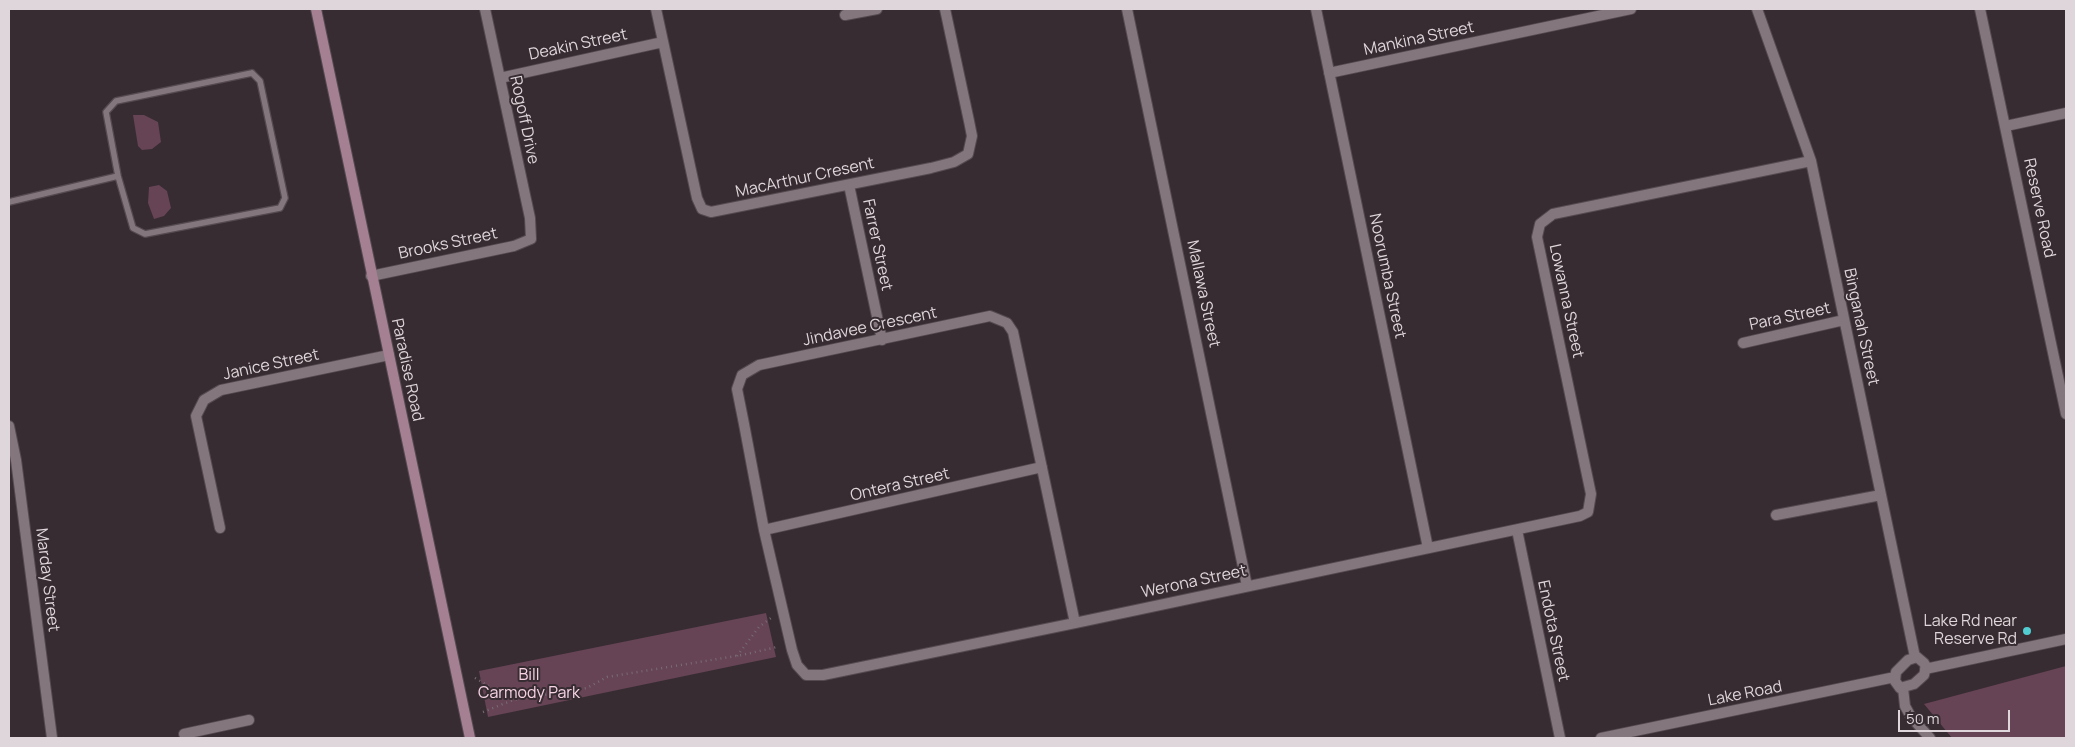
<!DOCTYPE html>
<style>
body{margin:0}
#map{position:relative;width:2075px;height:747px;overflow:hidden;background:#372c31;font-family:Manrope,sans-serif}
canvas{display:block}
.frame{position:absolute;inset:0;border:10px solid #ded6da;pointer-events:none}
.scale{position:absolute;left:1898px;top:710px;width:112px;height:22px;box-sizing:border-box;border:2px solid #ded6da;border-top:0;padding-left:6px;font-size:15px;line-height:18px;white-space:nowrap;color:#ded6da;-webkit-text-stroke:4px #372c31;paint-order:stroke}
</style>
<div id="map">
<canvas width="2075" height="747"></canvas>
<div class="frame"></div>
<div class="scale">50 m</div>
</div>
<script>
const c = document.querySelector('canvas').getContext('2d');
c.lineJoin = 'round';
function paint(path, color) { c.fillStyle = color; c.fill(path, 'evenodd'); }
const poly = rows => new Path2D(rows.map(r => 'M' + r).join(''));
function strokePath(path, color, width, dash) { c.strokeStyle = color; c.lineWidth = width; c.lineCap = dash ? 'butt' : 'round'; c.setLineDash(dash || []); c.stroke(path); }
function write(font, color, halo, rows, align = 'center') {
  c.font = font + ' Manrope,sans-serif'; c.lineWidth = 4; c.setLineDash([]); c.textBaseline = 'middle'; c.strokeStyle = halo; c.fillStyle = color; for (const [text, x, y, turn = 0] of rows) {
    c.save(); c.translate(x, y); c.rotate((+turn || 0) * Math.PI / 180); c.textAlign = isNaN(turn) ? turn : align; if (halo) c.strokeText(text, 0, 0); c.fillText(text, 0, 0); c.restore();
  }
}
paint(poly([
 [133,115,144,115,158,122,161,142,152,149,142,150,138,146],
 [159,185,167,191,171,208,164,216,154,219,148,203,149,187],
 [766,613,776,657,488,717,479,671],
 [2066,666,2066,738,1952,738,1924,704]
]), '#664355');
const service = poly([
 [252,73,260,81,285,198,280,208,145,234,133,228,118,176,106,112,116,101,252,73],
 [9,202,118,176]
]);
const minor = poly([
 [656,9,697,198,702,209,711,212,931,168,954,162,968,154,972,136,969,121,945,9],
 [1127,9,1247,586],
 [1316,9,1428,548],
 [1757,9,1811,161,1915,657],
 [845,15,877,9],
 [1329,73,1631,9],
 [500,78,663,42],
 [2006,126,2066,113],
 [849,185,882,340],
 [371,276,514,246,531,239,530,218,485,9],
 [1743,343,1844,320],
 [9,426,16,460,52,738],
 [1776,515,1881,495],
 [220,528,196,416,204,400,221,390,389,355],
 [764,530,1042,467],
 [1517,530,1560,738],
 [1075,623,1013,332,1007,323,990,316,759,365,742,375,737,389,744,424,764,530,792,650,797,665,806,675,823,675,1075,623,1580,516,1588,512,1591,494,1537,237,1540,224,1553,214,1811,161],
 [1903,688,1905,706,1911,717,1930,738],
 [184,734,249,720]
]);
const tertiary = poly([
 [1980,9,2066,414],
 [1917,657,1924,663,1926,667,1924,675,1914,684,1900,688,1895,681,1896,672,1908,660,1917,657],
 [1925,669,2066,639],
 [1601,738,1895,677]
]);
const secondary = poly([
 [316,9,470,738]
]);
strokePath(service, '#544a4f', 8);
strokePath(minor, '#544a4f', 12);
strokePath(tertiary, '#544a4f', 12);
strokePath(secondary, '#544a4f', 12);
strokePath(poly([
 [737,656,759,627,771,618],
 [475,678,513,700],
 [483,712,513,700,587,688,607,677,742,655,777,647]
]), '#786e73', 2.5, [1, 4]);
strokePath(service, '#84767d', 5.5);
strokePath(minor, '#84767d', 10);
strokePath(tertiary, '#84767d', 10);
strokePath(secondary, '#a57f92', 10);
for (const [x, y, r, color] of [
 [2027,631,5,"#51ccd1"]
]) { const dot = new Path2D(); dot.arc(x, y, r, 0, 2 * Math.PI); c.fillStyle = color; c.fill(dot); strokePath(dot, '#372c31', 2); }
write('16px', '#ded6da', '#372c31', [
 ["Mankina Street",1419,39,-12],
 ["Deakin Street",578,45,-12],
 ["Rogoff Drive",524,120,78],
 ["MacArthur Cresent",805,178,-12],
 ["Reserve Road",2039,208,78],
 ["Brooks Street",448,244,-12],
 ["Farrer Street",877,245,78],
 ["Noorumba Street",1387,276,78],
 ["Mallawa Street",1203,294,78],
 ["Lowanna Street",1566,301,78],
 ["Para Street",1790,317,-12],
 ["Jindavee Crescent",870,327,-12],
 ["Binganah Street",1861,327,78],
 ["Janice Street",271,365,-12],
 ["Paradise Road",407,370,78],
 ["Ontera Street",900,485,-13],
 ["Marday Street",47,580,83],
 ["Werona Street",1194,582,-12],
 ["Endota Street",1553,631,78],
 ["Lake Road",1745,694,-11]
]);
write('16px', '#ded6da', '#372c31', [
 ["Lake Rd near",2017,622],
 ["Reserve Rd",2017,640]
], 'right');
write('16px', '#f7d3e4', '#372c31', [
 ["Bill",529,676],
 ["Carmody Park",529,694]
]);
</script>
